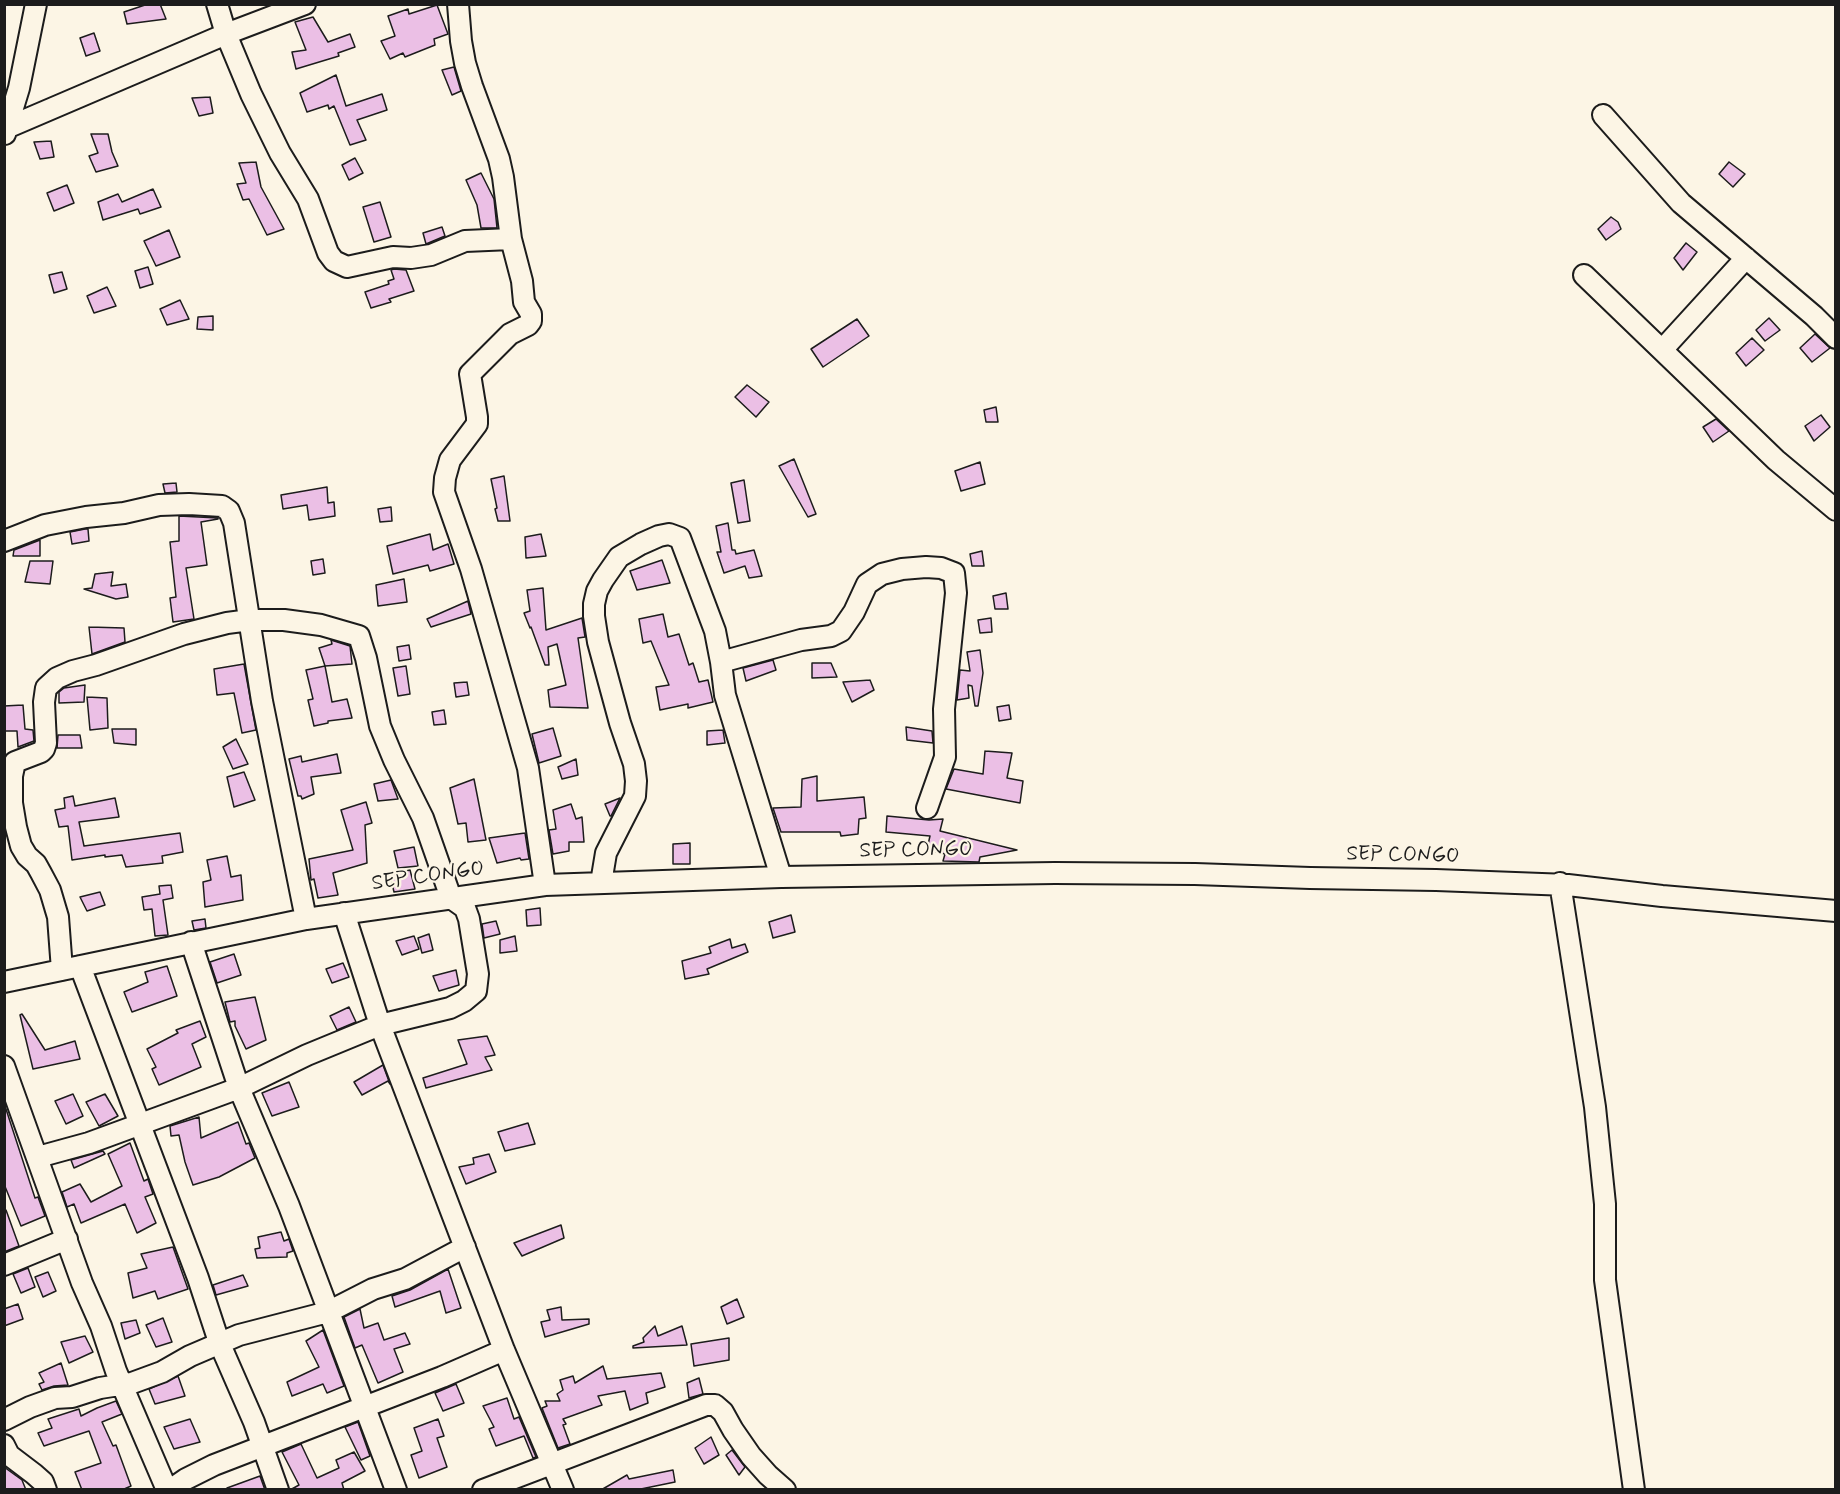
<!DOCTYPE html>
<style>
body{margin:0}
#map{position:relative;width:1840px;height:1494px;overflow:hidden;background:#fcf5e5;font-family:Mynerve,sans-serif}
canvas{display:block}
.frame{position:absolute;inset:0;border:6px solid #1c1c1c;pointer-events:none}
</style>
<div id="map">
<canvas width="1840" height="1494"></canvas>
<div class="frame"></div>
</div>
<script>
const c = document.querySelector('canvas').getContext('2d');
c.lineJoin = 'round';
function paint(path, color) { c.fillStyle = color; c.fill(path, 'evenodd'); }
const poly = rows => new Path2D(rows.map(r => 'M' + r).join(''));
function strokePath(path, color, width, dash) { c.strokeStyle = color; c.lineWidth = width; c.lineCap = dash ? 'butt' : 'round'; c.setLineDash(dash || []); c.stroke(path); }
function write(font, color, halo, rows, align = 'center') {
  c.font = font + ' Mynerve,sans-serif'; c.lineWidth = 4.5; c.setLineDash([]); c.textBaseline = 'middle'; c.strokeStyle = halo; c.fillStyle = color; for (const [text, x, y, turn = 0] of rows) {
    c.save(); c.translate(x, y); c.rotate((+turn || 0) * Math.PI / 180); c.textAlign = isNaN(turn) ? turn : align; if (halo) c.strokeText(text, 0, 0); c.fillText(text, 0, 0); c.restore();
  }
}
const building = poly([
 [148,4,160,4,166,19,127,24,124,12,148,4],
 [437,5,448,34,434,39,435,45,405,57,403,53,390,59,381,41,395,36,388,16,408,9,409,14,437,5],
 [313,17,328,42,350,34,355,47,338,53,339,56,296,69,292,52,306,50,295,22,313,17],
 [94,33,100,51,86,56,80,38,94,33],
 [454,67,461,91,452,95,442,70,454,67],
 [336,75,346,106,382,94,387,110,357,120,366,140,350,145,334,106,329,109,328,105,307,112,300,93,336,75],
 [210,97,213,113,199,116,192,98,210,97],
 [91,134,108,134,112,152,118,166,96,172,89,156,98,153,91,134],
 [51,141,54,157,40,159,34,142,51,141],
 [355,158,363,173,349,180,342,165,355,158],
 [256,162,261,187,284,229,267,235,249,199,243,200,237,184,246,183,239,163,256,162],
 [1729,162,1745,174,1733,187,1719,174,1729,162],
 [481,173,494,199,497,228,481,228,477,205,466,180,481,173],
 [67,185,74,203,54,211,47,193,67,185],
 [153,189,161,207,140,214,138,209,103,220,98,202,118,194,122,202,153,189],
 [380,202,391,237,374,242,363,207,380,202],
 [1611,217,1618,222,1621,229,1606,240,1598,229,1611,217],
 [442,227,445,236,426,244,423,233,442,227],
 [169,230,180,257,156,266,144,241,169,230],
 [1686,243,1697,252,1683,270,1674,258,1686,243],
 [148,267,153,284,140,288,135,271,148,267],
 [394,269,406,270,414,291,389,299,391,302,371,308,365,292,389,284,388,281,394,279,391,270,394,269],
 [62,272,67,289,54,293,49,275,62,272],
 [107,287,116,306,94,313,87,296,107,287],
 [180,300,189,319,167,325,160,309,180,300],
 [213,316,213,330,197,329,198,317,213,316],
 [1769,318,1780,330,1765,341,1756,330,1769,318],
 [857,319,869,336,823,367,811,349,857,319],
 [1815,334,1830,348,1812,362,1800,348,1815,334],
 [1752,338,1764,350,1746,366,1736,353,1752,338],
 [747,385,769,402,756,417,735,397,747,385],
 [996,407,998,422,986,422,984,410,996,407],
 [1821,415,1830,427,1814,441,1805,426,1821,415],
 [1716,419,1729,431,1713,442,1703,427,1716,419],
 [794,459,816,514,808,517,779,466,794,459],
 [980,462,985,484,961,491,955,471,980,462],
 [504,476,510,521,498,521,495,509,497,508,491,479,504,476],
 [744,480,750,521,738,523,731,483,744,480],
 [176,483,177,492,165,493,163,484,176,483],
 [327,487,328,503,334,502,335,516,309,520,307,505,283,509,281,495,327,487],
 [391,507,392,521,380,522,378,509,391,507],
 [179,516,218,518,218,519,201,522,207,565,186,568,194,619,173,622,170,598,176,597,170,542,179,541,179,516],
 [728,523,732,550,735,550,736,554,754,550,762,576,749,578,745,566,724,573,717,552,721,552,716,526,728,523],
 [85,529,88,529,89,541,72,544,70,532,85,529],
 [430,534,433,550,448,544,454,564,430,571,428,565,393,574,387,546,430,534],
 [541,534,546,556,526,558,525,537,541,534],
 [40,540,40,556,13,556,14,550,40,540],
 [982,551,984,566,972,566,970,554,982,551],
 [323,559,325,573,313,575,311,561,323,559],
 [662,560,670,583,637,590,630,571,662,560],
 [30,561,53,561,50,584,25,582,30,561],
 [113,572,111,586,126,584,128,597,116,599,84,589,92,588,95,574,113,572],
 [404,579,407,602,378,606,376,585,404,579],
 [543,588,546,630,582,618,585,637,578,638,588,708,550,707,548,690,566,685,557,644,548,647,549,665,545,665,531,627,530,628,524,613,530,611,527,590,543,588],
 [1006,593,1008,609,995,609,993,596,1006,593],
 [468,601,471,614,431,627,427,619,468,601],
 [663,614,668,637,679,634,689,665,693,663,699,682,708,680,713,702,688,708,688,704,660,710,656,687,669,685,651,641,643,643,639,619,663,614],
 [991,618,992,632,980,633,978,620,991,618],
 [89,627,124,628,125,642,92,654,89,627],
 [331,640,350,646,352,664,325,666,319,648,332,644,331,640],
 [409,645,411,659,399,661,397,647,409,645],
 [980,650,983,673,978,706,975,706,972,686,968,685,969,698,957,700,960,670,970,671,967,652,980,650],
 [773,660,776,670,746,681,743,668,773,660],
 [812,663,831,663,837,677,812,678,812,663],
 [244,664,256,730,242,733,234,693,217,695,214,669,244,664],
 [325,666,332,702,347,699,352,718,328,721,328,723,314,726,308,700,313,699,306,670,325,666],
 [406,666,410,694,398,696,393,668,406,666],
 [870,680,874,690,852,702,843,682,870,680],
 [467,682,469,695,456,697,454,683,467,682],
 [85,685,84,702,59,703,59,692,64,688,85,685],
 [87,697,107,698,108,728,90,730,87,697],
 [23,705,25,729,33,730,34,741,18,747,17,731,5,731,4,706,23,705],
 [1009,705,1011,719,999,721,997,707,1009,705],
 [444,710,446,724,434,725,432,712,444,710],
 [906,727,932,731,933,743,907,740,906,727],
 [553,728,561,756,539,763,532,734,553,728],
 [112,729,136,729,136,745,114,743,112,729],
 [723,730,725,743,707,745,707,731,723,730],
 [58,735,80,735,82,748,57,748,58,735],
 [236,739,248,764,233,769,223,747,236,739],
 [985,751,1012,753,1007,778,1023,781,1020,803,946,789,954,769,983,774,985,751],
 [337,754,341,773,311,777,314,794,302,799,301,796,298,796,289,759,301,756,302,762,337,754],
 [576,759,578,775,562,779,558,767,576,759],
 [244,772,255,800,234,807,227,777,244,772],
 [817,776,817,801,864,797,866,818,859,819,858,834,841,836,840,832,781,832,773,808,801,807,802,779,817,776],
 [474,779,486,840,468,842,466,823,458,824,450,788,474,779],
 [391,780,398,799,378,801,374,784,391,780],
 [73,796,75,806,115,798,119,817,79,822,84,846,180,833,183,852,162,856,163,863,126,867,122,855,105,857,105,855,72,860,68,826,59,827,55,810,65,808,64,798,73,796],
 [620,798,611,816,610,816,605,804,620,798],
 [366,802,372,823,365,825,367,863,333,873,338,895,318,898,314,879,311,880,309,859,353,850,341,810,366,802],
 [571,804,576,819,582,817,584,842,569,842,569,851,553,854,549,830,556,829,553,810,571,804],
 [887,816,929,820,943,819,940,831,1017,850,980,857,979,862,943,861,945,854,927,849,930,836,886,832,887,816],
 [525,833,529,859,521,860,520,858,497,863,489,838,525,833],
 [690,843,690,864,673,864,673,844,690,843],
 [414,847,418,866,398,868,394,851,414,847],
 [227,856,231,877,241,875,243,900,205,907,203,882,211,880,207,860,227,856],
 [410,870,415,889,394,892,390,875,410,870],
 [171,885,173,898,163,900,168,935,155,936,152,909,144,910,142,897,160,894,159,886,171,885],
 [100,892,105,905,87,911,80,897,100,892],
 [540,908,541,925,527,926,526,910,540,908],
 [791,915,795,932,773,938,769,922,791,915],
 [205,919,206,928,194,930,192,921,205,919],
 [496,921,500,934,484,938,482,924,496,921],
 [429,934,433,950,422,953,418,938,429,934],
 [414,936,419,949,402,955,396,941,414,936],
 [515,936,517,951,500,953,500,940,515,936],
 [730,939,732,948,745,944,748,952,707,969,709,974,685,979,682,961,711,953,709,947,730,939],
 [234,954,241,975,217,983,210,962,234,954],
 [343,963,349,977,332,983,326,969,343,963],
 [167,966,177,996,132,1012,124,992,148,982,145,972,167,966],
 [456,970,459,985,439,991,433,976,456,970],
 [255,997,266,1040,246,1049,235,1026,235,1021,230,1022,225,1002,255,997],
 [349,1007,356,1022,337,1030,330,1016,349,1007],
 [22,1014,45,1050,75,1041,80,1059,33,1069,20,1015,22,1014],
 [200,1021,206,1037,192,1044,201,1067,159,1085,152,1069,156,1067,147,1049,178,1033,176,1030,200,1021],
 [487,1036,495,1055,485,1057,492,1070,426,1088,423,1078,467,1064,458,1040,487,1036],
 [383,1065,390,1084,388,1081,362,1095,354,1082,383,1065],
 [289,1082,299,1107,272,1116,262,1093,289,1082],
 [73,1094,83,1116,66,1124,55,1101,73,1094],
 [105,1094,118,1116,99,1126,86,1102,105,1094],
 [4,1103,35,1198,38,1197,45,1216,21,1226,4,1184,4,1103],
 [199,1117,201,1138,238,1122,246,1144,249,1143,255,1158,219,1177,193,1185,185,1162,179,1135,171,1136,170,1126,199,1117],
 [528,1123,535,1144,505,1151,498,1132,528,1123],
 [130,1143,144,1181,148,1179,153,1194,145,1197,156,1223,137,1233,125,1204,81,1223,74,1204,67,1207,62,1192,80,1184,91,1202,122,1186,108,1154,130,1143],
 [103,1151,105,1154,74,1168,71,1160,103,1151],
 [489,1154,496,1172,466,1184,459,1167,474,1164,473,1158,489,1154],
 [4,1210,6,1210,19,1246,4,1252,4,1210],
 [561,1225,564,1238,522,1256,514,1243,561,1225],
 [281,1232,284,1241,289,1239,293,1251,287,1253,287,1257,257,1258,255,1249,260,1248,258,1237,281,1232],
 [173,1247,188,1289,158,1299,155,1291,133,1298,128,1273,147,1268,141,1254,173,1247],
 [28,1268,35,1287,21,1293,13,1274,28,1268],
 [448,1269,461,1308,446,1313,440,1291,395,1307,392,1296,410,1290,448,1269],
 [48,1272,56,1291,43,1297,35,1277,48,1272],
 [243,1275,248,1286,216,1295,213,1285,243,1275],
 [737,1299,744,1317,727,1324,721,1307,737,1299],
 [18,1304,23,1319,4,1326,4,1309,18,1304],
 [561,1307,562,1320,589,1319,589,1324,545,1337,541,1322,550,1320,547,1310,561,1307],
 [360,1309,364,1328,378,1323,384,1340,405,1333,410,1344,394,1349,403,1372,378,1383,362,1345,355,1348,344,1317,360,1309],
 [163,1318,172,1342,156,1347,146,1325,163,1318],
 [136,1320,140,1333,125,1339,121,1323,136,1320],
 [655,1326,658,1336,682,1326,687,1345,633,1348,633,1346,644,1342,643,1338,655,1326],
 [323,1330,344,1386,327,1393,323,1384,292,1396,287,1382,319,1367,306,1341,323,1330],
 [85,1336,93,1352,69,1363,61,1342,85,1336],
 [729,1338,729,1360,694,1366,691,1344,729,1338],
 [61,1363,68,1385,54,1386,42,1390,39,1384,44,1382,39,1373,61,1363],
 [603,1366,607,1379,661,1373,665,1387,646,1393,648,1403,630,1410,625,1391,598,1396,602,1405,563,1419,566,1424,563,1425,570,1444,558,1448,542,1408,547,1406,545,1401,560,1401,557,1394,563,1390,560,1380,573,1376,575,1383,603,1366],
 [178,1376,185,1396,155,1404,149,1389,178,1376],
 [699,1378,703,1394,689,1398,687,1383,699,1378],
 [456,1384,464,1403,443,1411,435,1393,456,1384],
 [507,1398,514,1419,519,1417,536,1457,533,1458,524,1436,496,1446,489,1429,494,1427,483,1406,507,1398],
 [116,1401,122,1414,102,1422,113,1446,116,1445,131,1486,122,1490,82,1490,75,1472,101,1463,89,1431,44,1446,38,1433,52,1428,48,1419,79,1409,81,1416,97,1408,116,1401],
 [190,1419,200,1442,174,1449,164,1427,190,1419],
 [438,1419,444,1436,437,1438,447,1467,419,1478,411,1455,422,1451,414,1428,438,1419],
 [358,1422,370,1456,361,1460,345,1427,358,1422],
 [711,1437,719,1455,704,1464,695,1448,711,1437],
 [301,1444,317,1478,339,1468,336,1460,354,1452,365,1471,342,1483,344,1490,290,1490,299,1485,282,1452,301,1444],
 [732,1450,745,1467,739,1475,726,1455,732,1450],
 [4,1467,22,1480,26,1490,4,1490,4,1467],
 [673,1470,675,1482,636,1490,601,1490,627,1475,629,1479,673,1470],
 [260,1476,265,1490,227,1490,227,1488,260,1476]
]);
paint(building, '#ebbfe5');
strokePath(building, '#1c1c1c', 1.5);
const minor = poly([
 [217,4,226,34,251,94,280,153,308,199,328,253,334,261,347,267,393,257,411,258,431,255,465,241,511,239],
 [458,4,461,41,465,63,472,86,499,159,503,177,511,239,522,281,524,302,531,314,531,321,528,325,510,334,470,374,477,417,477,424,450,460,445,478,444,492,471,569,528,768,545,885],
 [1603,115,1681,203,1814,316,1836,338],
 [4,129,226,34,305,4],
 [5,134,19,88,36,4],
 [1584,275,1776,460,1836,510],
 [1662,350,1746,258],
 [4,541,45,525,86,517,124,513,159,505,189,504,222,506,229,511,234,523,262,701,306,919],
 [721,662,801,640,831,636,841,631,854,612,867,584,882,574,902,569,926,567,941,568,954,573,956,593,944,709,945,757,927,808],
 [601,883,606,853,635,796,636,781,634,764,620,723,598,642,594,616,594,604,597,591,603,580,619,557,641,544,659,536,669,534,680,538,715,631,721,662,725,695,781,877],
 [1560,883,1595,1107,1605,1204,1605,1280,1634,1490],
 [344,913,380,1025,504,1350,563,1490],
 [191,942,239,1088,289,1206,396,1490],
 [80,966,198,1278,219,1342,254,1422,278,1490],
 [4,982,306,919,545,885,781,877,1055,873,1195,874,1310,878,1436,880,1568,885,1662,896,1836,911],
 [4,1066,82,1283,101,1326,116,1371,167,1490],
 [38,1157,89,1143,239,1088,307,1055,380,1025,450,1008,464,1001,476,991,478,974,469,919,465,908,451,898,423,818,394,760,380,726,366,658,359,636,321,625,284,620,250,620,227,623,184,634,96,665,73,671,57,678,46,688,44,702,46,743,44,749,41,752,15,762,12,776,12,803,16,827,21,846,27,856,36,864,41,873,50,890,58,917,62,970],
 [4,1265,67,1239],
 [4,1420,30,1407,55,1398,72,1397,100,1388,132,1383,162,1372,190,1356,239,1335,328,1312,373,1289,405,1279,465,1247],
 [4,1445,9,1455,34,1474,43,1482,46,1490],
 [170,1490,186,1479,214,1465,442,1377,504,1350],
 [483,1490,706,1405,715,1405,723,1412,733,1430,751,1456,768,1475,785,1490]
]);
strokePath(minor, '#1c1c1c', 24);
strokePath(minor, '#fcf5e5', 20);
write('21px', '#1c1c1c', '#fcf5e5', [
 ["SEP CONGO",916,851,-1],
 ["SEP CONGO",1403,856,1],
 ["SEP CONGO",428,877,-8]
]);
</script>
